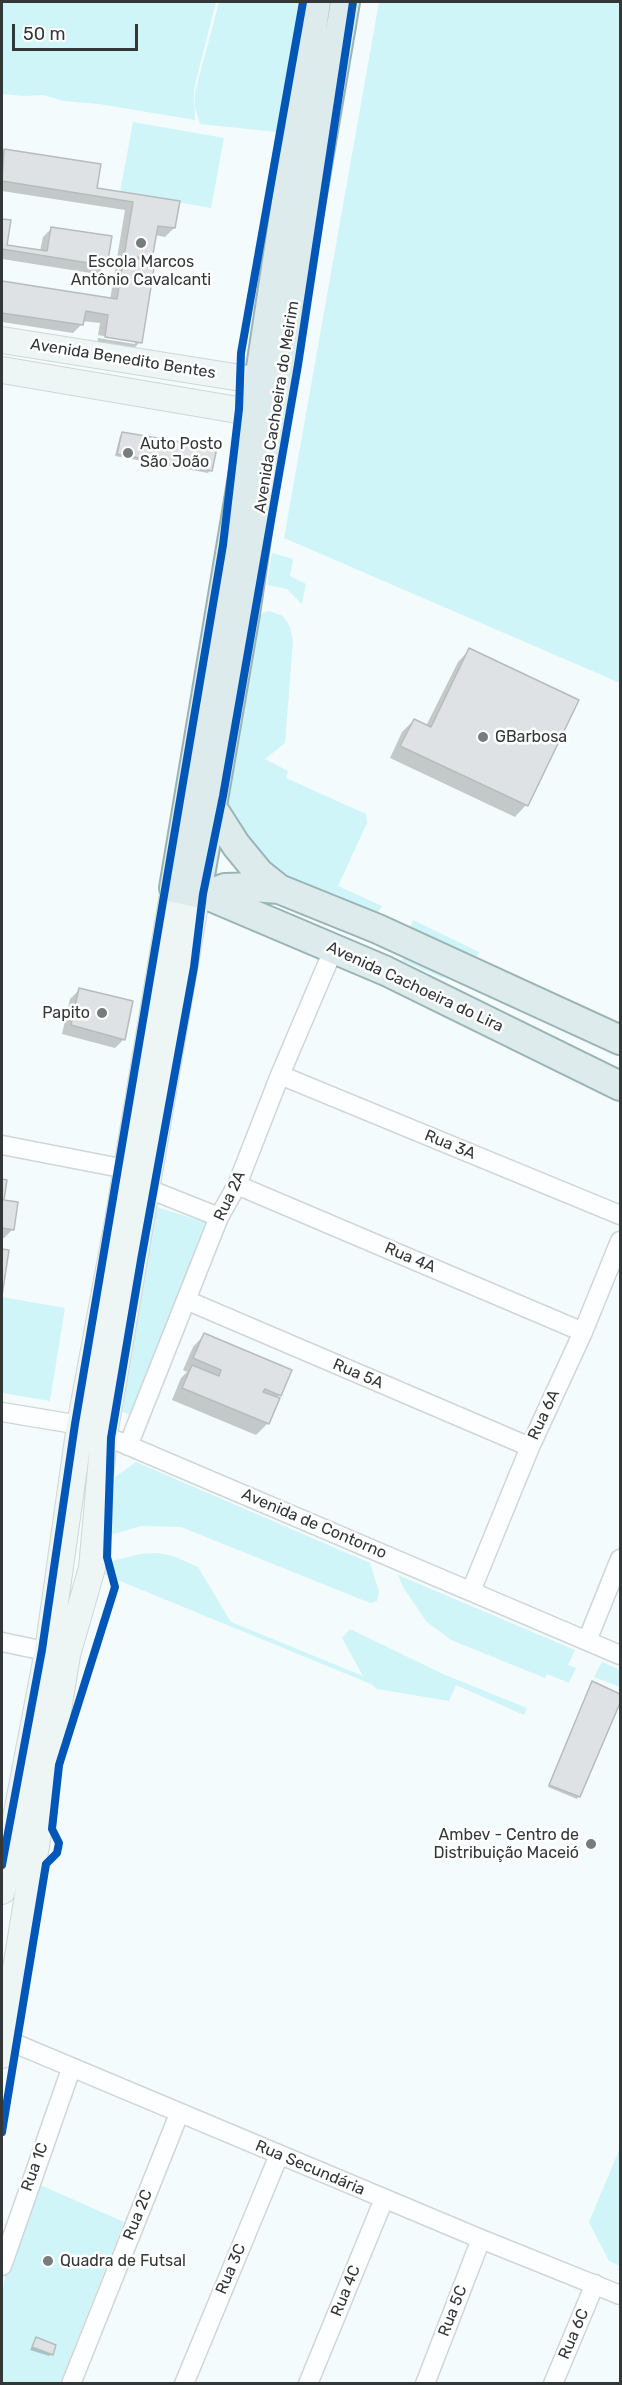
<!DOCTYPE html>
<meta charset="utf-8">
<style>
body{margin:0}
#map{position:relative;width:622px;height:2385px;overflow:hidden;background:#f4fbfc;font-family:Rubik,sans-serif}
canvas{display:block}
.frame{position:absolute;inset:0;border:3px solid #333738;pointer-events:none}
.scale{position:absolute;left:12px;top:24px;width:126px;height:27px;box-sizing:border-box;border:3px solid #333738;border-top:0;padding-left:8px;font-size:18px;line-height:21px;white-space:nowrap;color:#333738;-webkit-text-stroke:4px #fff;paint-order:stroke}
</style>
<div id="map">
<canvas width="622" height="2385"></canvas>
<div class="frame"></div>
<div class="scale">50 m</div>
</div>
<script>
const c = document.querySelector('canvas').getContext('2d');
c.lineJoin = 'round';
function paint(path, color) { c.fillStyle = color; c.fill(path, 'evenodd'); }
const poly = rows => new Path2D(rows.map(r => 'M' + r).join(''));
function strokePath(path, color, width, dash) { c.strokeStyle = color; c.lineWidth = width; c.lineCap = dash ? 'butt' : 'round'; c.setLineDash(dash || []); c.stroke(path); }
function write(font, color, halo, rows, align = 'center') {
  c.font = font + ' Rubik,sans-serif'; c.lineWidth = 5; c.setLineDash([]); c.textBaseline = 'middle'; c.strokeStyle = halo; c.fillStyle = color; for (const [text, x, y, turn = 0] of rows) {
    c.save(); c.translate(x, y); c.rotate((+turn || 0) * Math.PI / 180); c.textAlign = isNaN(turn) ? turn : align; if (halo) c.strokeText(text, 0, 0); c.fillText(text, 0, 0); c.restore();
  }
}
paint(poly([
 [2,2,216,2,194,89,195,120,99,104,64,101,43,95,25,96,2,94],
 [219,2,302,2,277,132,200,124,195,107,195,92],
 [379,2,620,2,620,683,284,538],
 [133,122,224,138,211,208,120,192],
 [272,553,293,559,290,576,306,584,302,604,287,589,267,585],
 [269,611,283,616,290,627,293,641,285,743,265,759,288,771,286,778,366,814,367,823,338,886,382,906,377,914,244,877,232,864,223,847,223,827,248,651,253,646,259,618,263,613],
 [413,920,479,952,471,966,459,974,443,978,403,961,401,950],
 [153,1206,208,1223,130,1415,117,1409],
 [2,1297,65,1308,50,1401,2,1393],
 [136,1462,370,1563,379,1592,377,1601,370,1603,181,1527,141,1526,107,1536,115,1477],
 [158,1553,173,1556,198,1567,231,1622,363,1676,342,1638,350,1629,443,1674,527,1708,524,1715,456,1685,449,1701,377,1689,371,1684,103,1574,103,1569,112,1561,140,1554],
 [398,1575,575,1650,568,1665,576,1668,569,1683,547,1674,545,1678,451,1640,426,1621,403,1587],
 [602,1662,620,1670,620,1687,594,1677],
 [620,2148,620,2266,609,2261,589,2222],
 [38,2184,124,2222,60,2383,2,2384,2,2296,9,2249]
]), '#cff5f8');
paint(poly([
 [5,150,95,189,178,202,174,228,165,237,155,235,151,258,147,262,140,342,131,351,97,346,98,338,135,344,135,341,98,335,100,323,82,321,82,324,73,333,2,322,2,283,110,300,125,210,2,191,2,154],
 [2,220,9,221,5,246,40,251,43,237,52,228,106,265,97,274,2,259],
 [122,434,210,470,208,473,115,456,120,436],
 [469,650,526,805,515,817,390,758,402,732,414,720,426,726,458,662],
 [79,990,124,1039,115,1048,62,1034,70,999],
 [2,1181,6,1181,3,1201,13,1229,4,1238,2,1238],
 [204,1335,279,1395,276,1398,268,1423,256,1435,172,1400,181,1378,187,1372,183,1370,193,1347],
 [592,1683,620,1695,620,1699,577,1799,548,1787],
 [36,2339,52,2354,49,2356,30,2350]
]), '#0003');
const building = poly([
 [4,149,101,164,97,188,180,201,175,228,158,226,152,259,138,257,138,259,155,262,142,343,105,337,108,315,86,311,83,325,2,313,2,281,117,299,133,202,2,181,4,149],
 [2,219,11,220,7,245,47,251,51,227,112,236,107,266,2,249,2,219],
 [122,432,217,448,212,471,117,454,122,432],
 [469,648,579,700,528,806,400,746,414,719,431,727,469,648],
 [79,988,133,1001,125,1040,71,1025,79,988],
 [2,1179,7,1180,4,1200,18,1202,14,1230,2,1228,2,1179],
 [2,1249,9,1250,2,1296,2,1249],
 [204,1333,292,1370,281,1396,265,1389,263,1392,280,1398,269,1424,182,1388,192,1365,219,1376,221,1370,193,1358,204,1333],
 [592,1681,620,1694,620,1703,580,1797,549,1785,592,1681],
 [36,2337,56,2345,53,2355,32,2347,36,2337]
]);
paint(building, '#dee2e4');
strokePath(building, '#b6bcbc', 1.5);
const street = poly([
 [280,1075,620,1215],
 [2,1145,126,1169],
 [237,1185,583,1332],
 [146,1188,219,1217],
 [186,1300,530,1447],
 [2,1412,80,1425,620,1655],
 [128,1446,219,1217,237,1185,280,1075,334,948],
 [471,1591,530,1447,583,1332,620,1241],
 [587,1641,620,1559],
 [2,1642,59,1654],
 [2,2038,481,2239,620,2295],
 [2,2266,71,2069],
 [71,2384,179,2114],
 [184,2384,279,2155],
 [308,2384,384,2199],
 [425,2384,481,2239],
 [553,2384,595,2284]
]);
const secondary = poly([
 [2,340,279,384],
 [2,370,273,416],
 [2,1891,48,1651,80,1425,117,1227,174,888],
 [2,2055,67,1655,92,1568,104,1435,197,893]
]);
const primary = poly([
 [316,2,259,381,174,888,207,895,386,971,620,1086],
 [213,809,236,845,259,873,279,889],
 [197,893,245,614,274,416,345,2],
 [207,895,225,888,254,887,279,889,378,929,620,1040]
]);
strokePath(street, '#d0d6d6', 21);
strokePath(secondary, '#d0d6d6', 28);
strokePath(primary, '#9ab4b6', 32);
strokePath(street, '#fdfeff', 18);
strokePath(secondary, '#edf5f5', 26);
strokePath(primary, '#ddebec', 28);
strokePath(poly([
 [2,1865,42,1650,75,1424,223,545,239,409,241,353,303,2],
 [2,2132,46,1864,57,1853,59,1843,52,1829,59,1765,115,1587,107,1557,111,1438,141,1260,194,967,203,894,223,796,298,365,353,2]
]), '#0057b8', 8);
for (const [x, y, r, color] of [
 [141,243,6,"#777c7d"],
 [128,453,6,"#777c7d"],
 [483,737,6,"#777c7d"],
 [102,1013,6,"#777c7d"],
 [591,1844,6,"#777c7d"],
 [48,2261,6,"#777c7d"]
]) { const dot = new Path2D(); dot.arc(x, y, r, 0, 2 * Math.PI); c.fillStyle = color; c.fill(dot); strokePath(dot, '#fff', 2); }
write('16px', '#333738', '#fff', [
 ["Escola Marcos",141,262,"center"],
 ["Antônio Cavalcanti",141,280,"center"],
 ["Auto Posto",140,444],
 ["São João",140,462],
 ["GBarbosa",495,737],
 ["Papito",90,1013,"right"],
 ["Ambev - Centro de",579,1835,"right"],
 ["Distribuição Maceió",579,1853,"right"],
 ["Quadra de Futsal",60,2261]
], 'left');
write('16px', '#333738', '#fff', [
 ["Avenida Benedito Bentes",123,359,9],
 ["Avenida Cachoeira do Meirim",277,407,-81],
 ["Avenida Cachoeira do Lira",415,987,25],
 ["Rua 3A",450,1145,22],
 ["Rua 2A",230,1196,-65],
 ["Rua 4A",410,1258,23],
 ["Rua 5A",358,1374,23],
 ["Rua 6A",544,1415,-65],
 ["Avenida de Contorno",314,1524,23],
 ["Rua 1C",35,2167,-70],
 ["Rua Secundária",310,2168,23],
 ["Rua 2C",138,2215,-68],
 ["Rua 3C",231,2269,-67],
 ["Rua 4C",346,2291,-68],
 ["Rua 5C",453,2311,-69],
 ["Rua 6C",574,2334,-67]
]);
</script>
